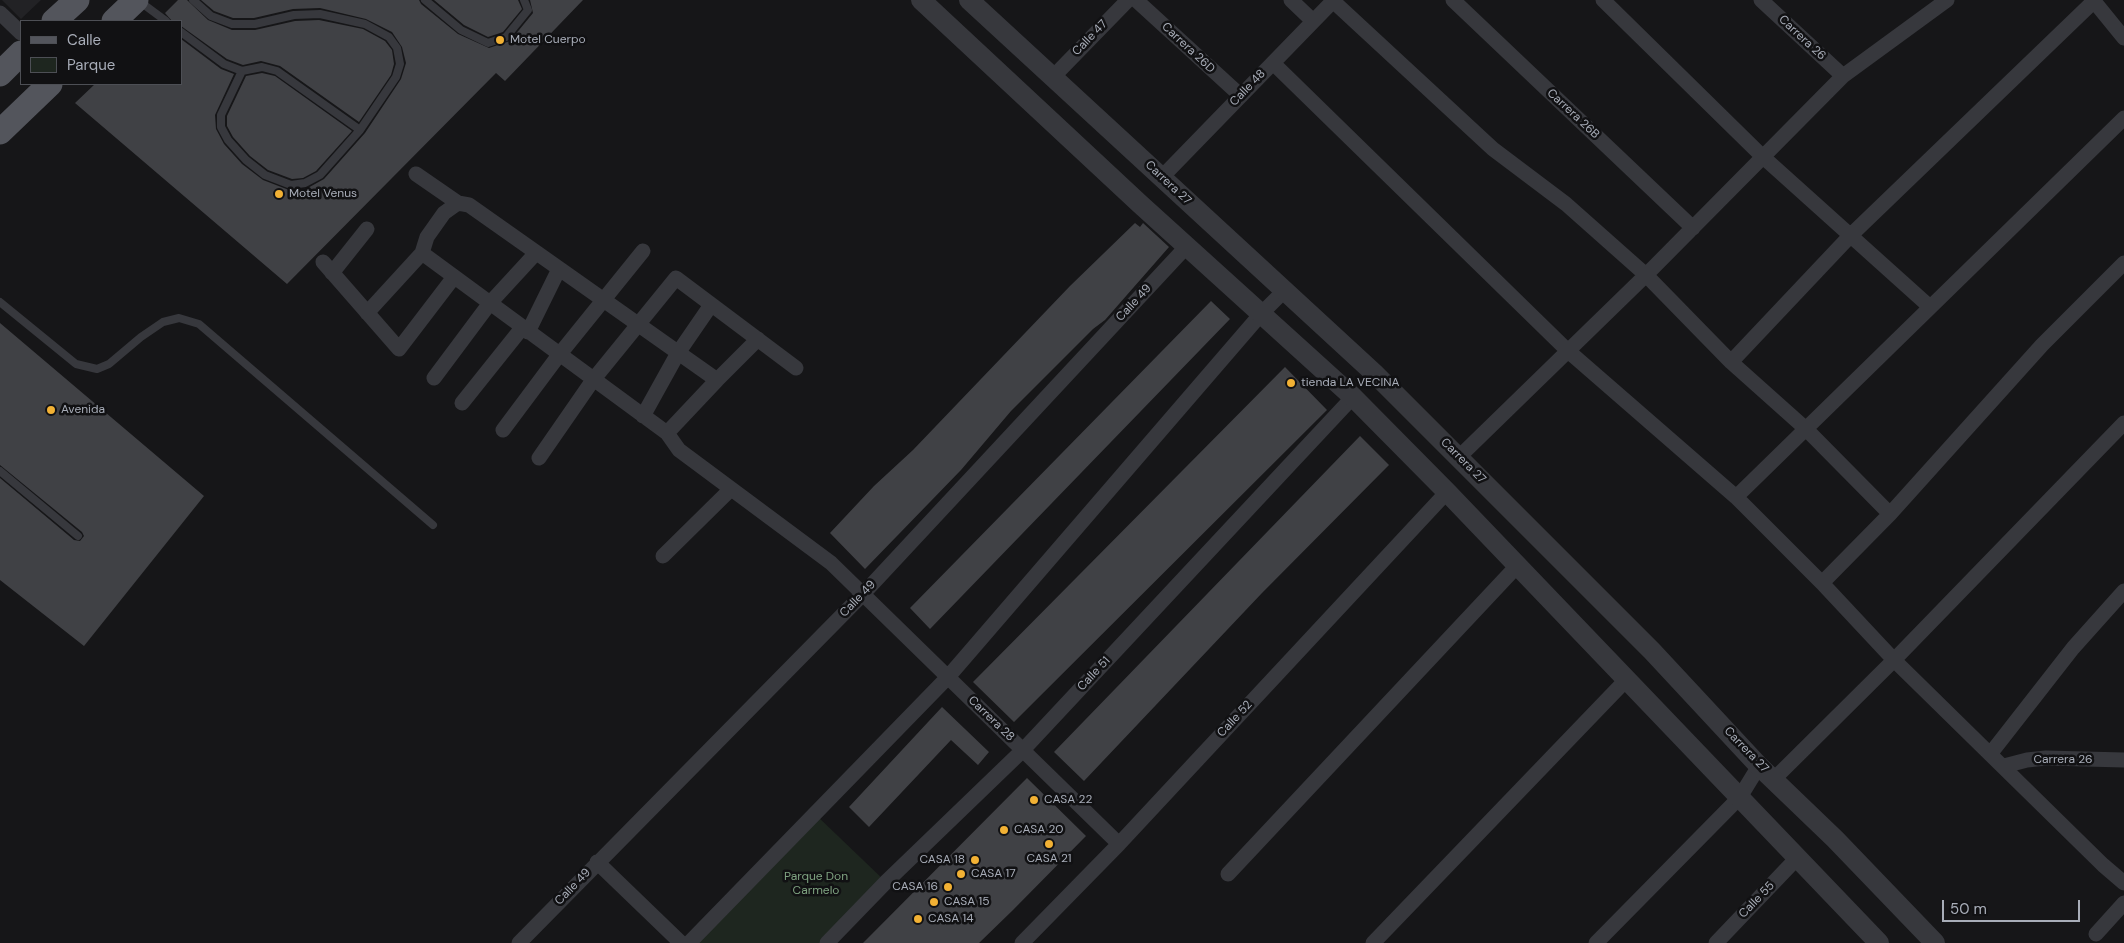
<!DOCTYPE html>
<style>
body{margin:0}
#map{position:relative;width:2124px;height:943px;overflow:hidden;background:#161618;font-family:"DM Sans",sans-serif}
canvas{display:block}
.legend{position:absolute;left:20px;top:20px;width:162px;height:65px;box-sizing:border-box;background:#111113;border:1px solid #4d4f55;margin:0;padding:6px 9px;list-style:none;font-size:15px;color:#a8adb8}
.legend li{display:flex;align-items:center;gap:10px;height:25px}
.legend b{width:25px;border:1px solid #4d4f55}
.scale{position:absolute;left:1942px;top:900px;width:138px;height:22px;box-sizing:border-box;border:2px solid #a8adb8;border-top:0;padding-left:6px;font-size:15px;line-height:18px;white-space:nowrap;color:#a8adb8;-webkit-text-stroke:4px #111113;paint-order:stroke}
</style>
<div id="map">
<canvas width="2124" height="943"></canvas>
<ul class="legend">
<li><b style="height:6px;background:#53555c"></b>Calle</li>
<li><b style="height:14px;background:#1e261f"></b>Parque</li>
</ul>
<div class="scale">50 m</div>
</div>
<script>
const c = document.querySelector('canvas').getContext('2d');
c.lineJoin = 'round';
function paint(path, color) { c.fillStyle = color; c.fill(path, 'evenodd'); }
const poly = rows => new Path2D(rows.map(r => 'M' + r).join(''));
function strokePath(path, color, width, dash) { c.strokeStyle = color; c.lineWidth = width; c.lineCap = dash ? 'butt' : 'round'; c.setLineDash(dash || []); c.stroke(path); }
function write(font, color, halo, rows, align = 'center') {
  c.font = font + ' "DM Sans",sans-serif'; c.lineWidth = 5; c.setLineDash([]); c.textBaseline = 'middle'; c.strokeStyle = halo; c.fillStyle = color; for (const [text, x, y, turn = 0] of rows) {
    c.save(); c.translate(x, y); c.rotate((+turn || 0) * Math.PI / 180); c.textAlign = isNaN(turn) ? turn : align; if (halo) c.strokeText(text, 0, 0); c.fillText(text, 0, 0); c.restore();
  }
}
paint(poly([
 [2,0,41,0,21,19]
]), '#222225');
paint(poly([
 [815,814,886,882,829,943,690,943]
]), '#1e261f');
paint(poly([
 [178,0,187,0,208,20,232,30,255,30,295,21,319,20,363,29,385,41,392,50,394,64,391,75,359,122,280,66,261,61,243,65,227,59,181,26,181,21,172,21,165,13],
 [201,0,419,0,421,4,458,34,489,48,510,41,533,13,530,0,583,0,505,81,496,73,287,284,75,103,95,84,181,84,181,39,221,69,234,74,215,115,216,129,224,144,242,164,263,180,289,190,306,189,324,179,365,133,401,79,406,63,402,47,392,32,366,19,320,8,293,9,254,18,233,18,214,11],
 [434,0,518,0,522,9,503,32,488,37,464,25],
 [262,73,275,76,352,131,316,171,303,178,292,179,268,170,250,156,233,137,227,126,227,116,246,76],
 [1135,223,1140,227,1143,223,1169,247,1105,320,1093,329,1011,411,961,470,865,569,830,533,874,486,913,450,1070,286],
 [1211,301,1230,319,930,629,910,608],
 [0,323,204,496,84,646,0,580,0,478,74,540,80,541,84,536,82,532,0,465],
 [1285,367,1327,410,1014,722,973,682],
 [1360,436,1389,465,1262,593,1084,781,1054,752],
 [942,707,989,752,978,765,951,740,869,827,849,807],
 [1027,778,1086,836,1013,910,979,943,863,943]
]), '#404145');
strokePath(poly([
 [193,0,211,16,232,24,255,24,294,15,320,14,365,24,389,37,397,48,400,64,396,77,360,130,320,175,305,183,291,185,265,175,246,160,228,140,221,127,221,115,242,71],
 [425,0,461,30,488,43,506,37,528,10,524,0],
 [139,1,166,21],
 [181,32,224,64,242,71,262,67,277,71,360,130],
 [0,302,76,364,97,369,109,364,141,337,163,322,179,318,199,324,433,525],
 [0,471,78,536]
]), '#37383d', 8);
strokePath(poly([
 [1136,0,1241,96],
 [1291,0,1313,21],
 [1453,0,1693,228],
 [1603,0,1762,156,1930,307],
 [1761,0,1843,76],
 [2093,0,2124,38],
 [1333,1,1493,149,1566,204,1646,275,1731,362,1806,429,1890,514],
 [0,13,21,33],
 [1273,63,1567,350,1736,497,1822,583,1894,660,2103,865,2124,883],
 [1053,77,1128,0],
 [416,174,458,203],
 [1162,177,1334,0],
 [323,262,399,349,454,277],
 [332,273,367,229],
 [367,313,422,253],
 [528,332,559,269],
 [1731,362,1851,235,2094,1],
 [434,378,490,303,536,253],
 [717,380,758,339],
 [462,403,522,328],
 [643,416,678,353,711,305],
 [503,430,559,355,643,251],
 [667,433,717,380,469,205,458,203,444,213,427,237,422,253,667,433,679,450,831,563,1119,844],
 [1459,457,1646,275,1843,76,1947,0],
 [539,458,593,380,676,278,796,368],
 [1736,497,2124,118],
 [663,556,731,489],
 [1822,583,1890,514,2042,345,2124,263],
 [1991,753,2073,648,2124,591],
 [2004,766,2027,760,2046,758,2124,760],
 [1774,779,1894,660,2124,423],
 [597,862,681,943],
 [1228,874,1517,566],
 [2096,934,2124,903],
 [519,943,863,594,1187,246],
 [689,943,948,677,1261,314,1285,290],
 [827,943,886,882,1023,750,1353,397],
 [1022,943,1119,844,1447,492],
 [1373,943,1626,680],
 [1596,943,1740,797,1759,766],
 [1716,943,1798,857]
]), '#37383d', 15);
strokePath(poly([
 [921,0,1140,204,1353,397,1447,492,1879,943],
 [969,0,1374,373,1652,651,1759,766,1835,839,1935,943]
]), '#37383d', 20);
strokePath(poly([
 [54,21,77,0],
 [114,21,136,0],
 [0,74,21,53],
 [0,132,50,84]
]), '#53555c', 25);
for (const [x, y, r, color] of [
 [500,40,5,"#f2b134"],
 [279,194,5,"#f2b134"],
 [1291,383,5,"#f2b134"],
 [51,410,5,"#f2b134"],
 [1034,800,5,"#f2b134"],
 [1004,830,5,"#f2b134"],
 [1049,844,5,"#f2b134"],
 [975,860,5,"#f2b134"],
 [961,874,5,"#f2b134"],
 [948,887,5,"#f2b134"],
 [934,902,5,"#f2b134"],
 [918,919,5,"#f2b134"]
]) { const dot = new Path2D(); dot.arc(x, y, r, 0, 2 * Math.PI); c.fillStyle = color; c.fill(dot); strokePath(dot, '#111113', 2); }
write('12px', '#a8adb8', '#111113', [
 ["Calle 47",1090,38,-46],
 ["Carrera 26",1802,38,43],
 ["Carrera 26D",1188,48,43],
 ["Calle 48",1248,88,-46],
 ["Carrera 26B",1573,114,43],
 ["Carrera 27",1168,183,43],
 ["Calle 49",1134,303,-47],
 ["Carrera 27",1463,461,45],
 ["Calle 49",858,599,-46],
 ["Calle 51",1094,674,-47],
 ["Carrera 28",991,719,44],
 ["Calle 52",1235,719,-47],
 ["Carrera 27",1746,750,46],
 ["Carrera 26",2063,760],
 ["Calle 49",573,887,-46],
 ["Calle 55",1757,900,-46]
]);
write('12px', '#a8adb8', '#111113', [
 ["Motel Cuerpo",510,40],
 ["Motel Venus",289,194],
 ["tienda LA VECINA",1301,383],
 ["Avenida",61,410],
 ["CASA 22",1044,800],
 ["CASA 20",1014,830],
 ["CASA 21",1049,859,"center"],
 ["CASA 18",965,860,"right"],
 ["CASA 17",971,874],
 ["CASA 16",938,887,"right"],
 ["CASA 15",944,902],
 ["CASA 14",928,919]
], 'left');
write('12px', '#7fa381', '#111113', [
 ["Parque Don",816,877],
 ["Carmelo",816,891]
]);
</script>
